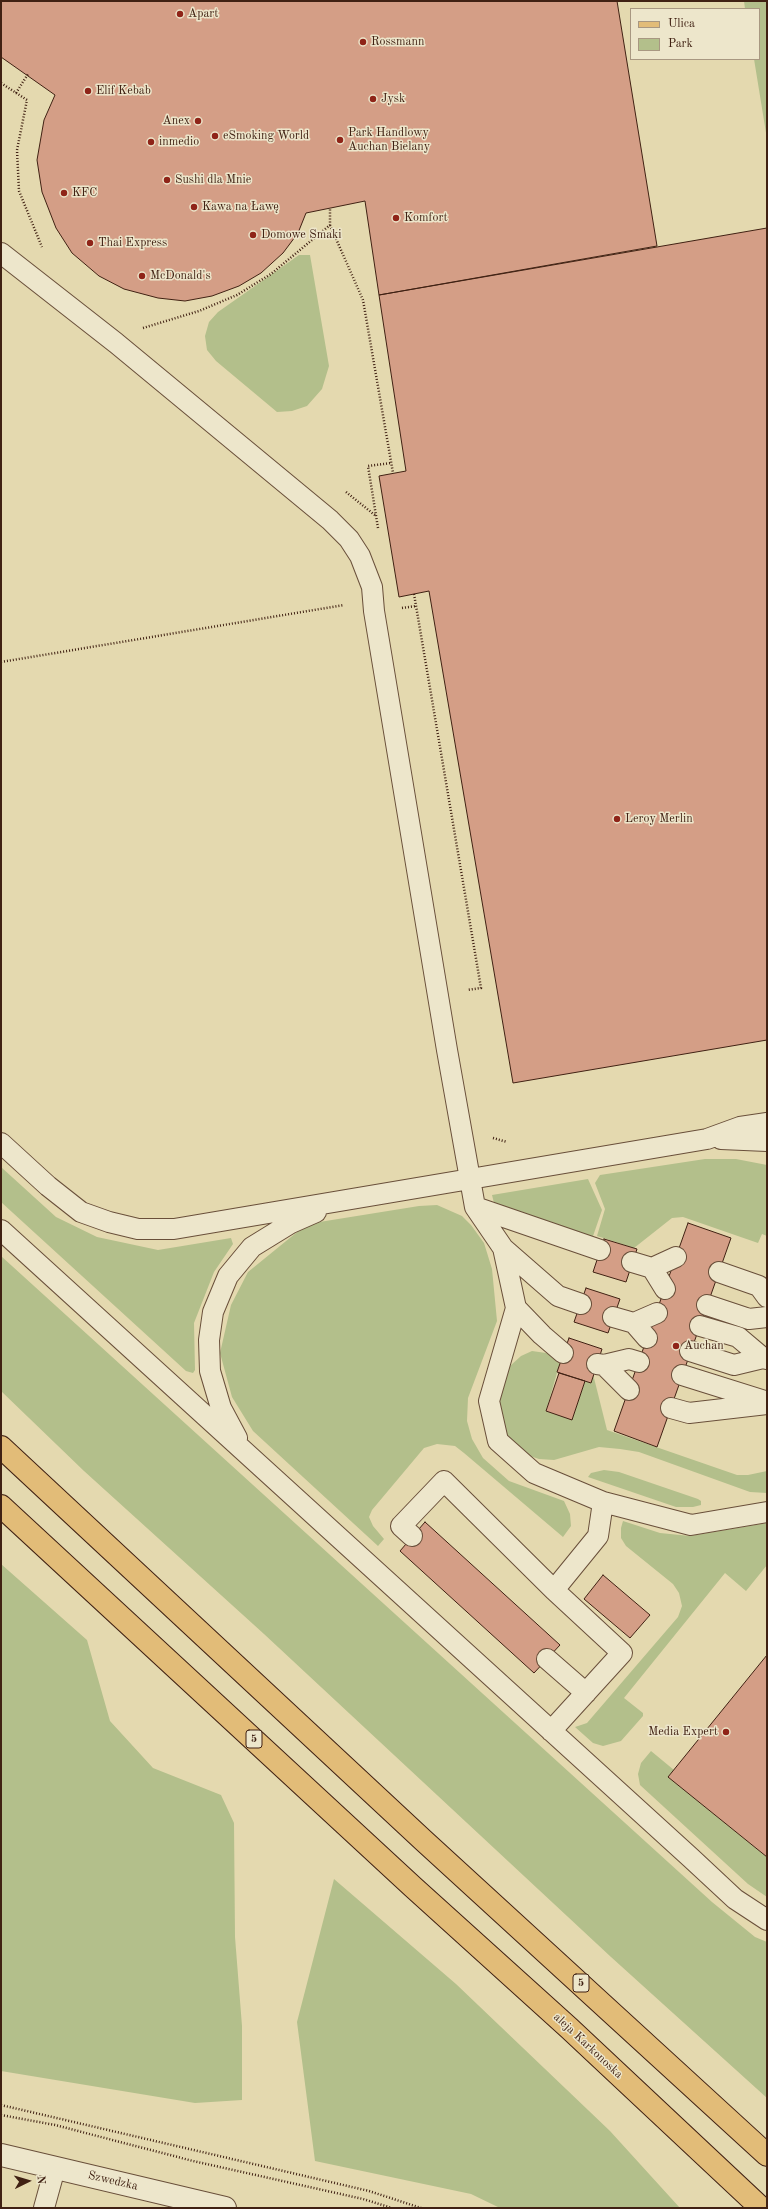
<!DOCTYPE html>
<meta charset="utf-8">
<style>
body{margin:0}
#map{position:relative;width:768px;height:2209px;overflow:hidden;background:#e4d9af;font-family:"Old Standard TT",serif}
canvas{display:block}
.frame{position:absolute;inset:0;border:2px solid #402113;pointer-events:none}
.legend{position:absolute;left:630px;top:8px;width:130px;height:52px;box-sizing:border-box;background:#ede6cb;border:1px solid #a89781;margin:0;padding:5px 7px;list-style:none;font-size:12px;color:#402113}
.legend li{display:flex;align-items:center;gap:8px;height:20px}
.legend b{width:20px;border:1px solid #a89781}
.north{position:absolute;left:8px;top:2161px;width:40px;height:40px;-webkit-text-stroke:3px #ede6cb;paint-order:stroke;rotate:85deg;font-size:11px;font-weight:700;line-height:16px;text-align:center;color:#402113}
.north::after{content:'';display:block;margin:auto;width:14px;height:18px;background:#402113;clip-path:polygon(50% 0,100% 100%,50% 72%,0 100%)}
</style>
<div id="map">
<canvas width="768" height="2209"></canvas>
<div class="frame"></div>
<ul class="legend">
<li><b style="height:5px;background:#e2bc78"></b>Ulica</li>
<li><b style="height:11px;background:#b3bf8b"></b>Park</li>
</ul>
<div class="north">N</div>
</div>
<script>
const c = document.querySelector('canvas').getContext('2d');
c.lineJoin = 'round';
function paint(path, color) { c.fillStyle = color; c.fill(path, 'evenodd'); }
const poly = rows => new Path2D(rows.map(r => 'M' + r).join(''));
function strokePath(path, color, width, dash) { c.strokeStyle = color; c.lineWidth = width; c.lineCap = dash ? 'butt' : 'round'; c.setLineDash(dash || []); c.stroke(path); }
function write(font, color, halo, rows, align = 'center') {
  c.font = font + ' "Old Standard TT",serif'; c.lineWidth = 3; c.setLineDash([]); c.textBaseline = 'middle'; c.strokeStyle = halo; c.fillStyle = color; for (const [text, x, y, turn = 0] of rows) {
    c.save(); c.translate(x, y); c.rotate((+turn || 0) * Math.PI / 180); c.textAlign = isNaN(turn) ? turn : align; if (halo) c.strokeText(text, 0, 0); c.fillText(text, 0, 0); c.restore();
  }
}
paint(poly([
 [744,1,767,1,767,139,754,59,759,59,759,9,745,9],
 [299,255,310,255,329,366,322,389,307,406,292,411,277,412,216,361,207,350,205,336,209,322,218,312],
 [705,1159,736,1159,767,1165,767,1236,762,1234,758,1243,683,1217,672,1218,634,1248,597,1236,605,1209,595,1183,600,1175],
 [1,1167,56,1217,97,1237,158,1250,231,1238,233,1244,214,1272,194,1323,195,1370,193,1373,186,1371,1,1202],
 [588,1179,602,1210,592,1239,494,1203,492,1195],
 [437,1205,462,1216,471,1225,484,1243,492,1269,497,1321,468,1398,467,1421,472,1439,483,1458,509,1481,564,1501,570,1514,571,1526,563,1537,464,1453,455,1446,437,1444,424,1448,372,1510,369,1517,373,1526,384,1539,378,1546,253,1431,232,1397,220,1353,231,1305,248,1272,307,1224,419,1206],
 [1,1256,712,1902,755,1937,767,1942,767,2098,611,1957,264,1634,84,1471,1,1391],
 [532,1351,546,1353,561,1359,546,1411,572,1419,585,1381,591,1383,593,1374,607,1430,737,1475,748,1475,767,1471,767,1493,750,1492,639,1452,620,1449,599,1447,554,1460,539,1459,524,1454,511,1446,496,1410,510,1366,521,1356],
 [604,1470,619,1472,698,1499,701,1501,701,1505,693,1507,676,1507,588,1477,591,1473],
 [623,1521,660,1533,690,1536,767,1523,767,1565,746,1591,725,1573,624,1698,643,1713,643,1716,621,1741,603,1746,593,1743,575,1727,587,1723,678,1617,682,1606,679,1593,673,1584,626,1546,621,1538,621,1528],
 [1,1564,87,1640,110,1721,153,1768,221,1795,234,1823,235,1937,242,2026,242,2100,195,2103,1,2071],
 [651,1751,674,1770,668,1777,767,1857,767,1897,748,1884,640,1785,638,1774,641,1763],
 [334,1879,456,1984,610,2131,680,2208,500,2208,471,2194,315,2161,297,2022]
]), '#b3bf8b');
const building = poly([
 [1,1,617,1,657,246,379,295,365,201,306,213,298,233,283,253,261,273,239,286,212,296,185,301,158,298,124,289,99,276,72,253,56,228,42,192,37,160,44,120,55,95,1,57,1,1],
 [767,228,767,1040,513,1083,429,591,399,597,379,476,406,471,379,295,767,228],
 [688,1223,731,1238,657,1447,614,1431,688,1223],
 [604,1239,637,1249,626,1282,593,1272,604,1239],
 [586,1288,620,1299,608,1333,574,1322,586,1288],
 [569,1338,602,1349,591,1383,557,1372,569,1338],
 [559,1373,585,1381,572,1420,546,1411,559,1373],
 [425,1522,560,1645,534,1673,400,1551,425,1522],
 [603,1575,650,1615,630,1638,584,1599,603,1575],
 [767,1655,767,1857,668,1777,767,1655]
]);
paint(building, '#d49e86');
strokePath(building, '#402113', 1);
const lane = poly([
 [1,253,116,343,330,520,349,539,360,556,372,587,374,611,447,1050,475,1207,503,1248,516,1308,489,1401,498,1441,534,1473,603,1502,691,1525,767,1512],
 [721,1139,767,1141],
 [1,1143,48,1186,81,1212,109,1222,138,1229,174,1229,707,1139,740,1127,767,1123],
 [475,1207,600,1250],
 [1,1230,691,1858,735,1899,767,1920],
 [503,1248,558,1296,581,1304],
 [632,1262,652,1268,665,1289],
 [652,1268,676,1257],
 [719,1272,759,1286,767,1297],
 [707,1305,749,1319,767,1317],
 [516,1308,542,1335,563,1353],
 [613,1317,634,1323,647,1338],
 [634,1323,657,1313],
 [700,1326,738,1337,763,1358,767,1359],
 [690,1351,734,1365,763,1358],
 [597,1364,604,1365,629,1359,639,1362],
 [604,1365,629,1390],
 [682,1375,765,1401],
 [671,1408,689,1413,767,1404],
 [237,1438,221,1408,210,1371,209,1340,213,1312,228,1276,252,1247,291,1223,316,1212],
 [412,1536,401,1526,444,1481,554,1590,622,1653,551,1731],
 [554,1590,598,1536,603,1502],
 [547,1659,586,1693],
 [44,2208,55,2168]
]);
const street = poly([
 [1,2155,225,2208]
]);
const primary = poly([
 [1,1447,423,1840,767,2155],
 [1,1506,413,1887,569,2028,761,2208]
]);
strokePath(lane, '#694f3a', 22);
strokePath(street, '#694f3a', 24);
strokePath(primary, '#402113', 24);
strokePath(poly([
 [1,83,27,100,17,150,19,191,42,247],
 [16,93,28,74],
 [330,225,363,300,393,473],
 [143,328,199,311,237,295,271,274,330,225,330,208],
 [346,492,376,516],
 [378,528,368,466,391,463],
 [414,594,481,988,467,990],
 [402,608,416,606],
 [1,662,344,605],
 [493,1138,507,1142],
 [1,2105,369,2191,421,2208],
 [1,2115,55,2125,193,2161,363,2199,392,2208]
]), '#402113', 2.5, [1, 2]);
strokePath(lane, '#ede6cb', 20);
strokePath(street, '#ede6cb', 22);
strokePath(primary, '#e2bc78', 22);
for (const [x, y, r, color] of [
 [180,14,4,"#8f2418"],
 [363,42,4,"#8f2418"],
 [88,91,4,"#8f2418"],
 [373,99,4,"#8f2418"],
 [198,121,4,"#8f2418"],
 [215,136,4,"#8f2418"],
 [340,140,4,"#8f2418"],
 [151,142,4,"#8f2418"],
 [167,180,4,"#8f2418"],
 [64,193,4,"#8f2418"],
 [194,207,4,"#8f2418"],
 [396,218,4,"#8f2418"],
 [253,235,4,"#8f2418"],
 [90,243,4,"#8f2418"],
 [142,276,4,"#8f2418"],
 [617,819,4,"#8f2418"],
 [676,1346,4,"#8f2418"],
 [726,1732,4,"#8f2418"]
]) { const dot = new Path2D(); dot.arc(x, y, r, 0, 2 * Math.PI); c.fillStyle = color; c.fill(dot); strokePath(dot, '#ede6cb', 1.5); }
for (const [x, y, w] of [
 [254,1739,16],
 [581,1983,16]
]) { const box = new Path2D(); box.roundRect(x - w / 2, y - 9, w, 18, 3); c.fillStyle = '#ede6cb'; c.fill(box); strokePath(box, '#402113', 1); }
write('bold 11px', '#402113', null, [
 ["5",254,1739],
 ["5",581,1983]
]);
write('12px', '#402113', '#ede6cb', [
 ["Apart",188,14],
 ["Rossmann",371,42],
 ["Elif Kebab",96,91],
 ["Jysk",381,99],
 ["Anex",190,121,"right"],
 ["Park Handlowy",348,133],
 ["Auchan Bielany",348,147],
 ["eSmoking World",223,136],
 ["inmedio",159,142],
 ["Sushi dla Mnie",175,180],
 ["KFC",72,193],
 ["Kawa na Ławę",202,207],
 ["Komfort",404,218],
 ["Domowe Smaki",261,235],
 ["Thai Express",98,243],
 ["McDonald's",150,276],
 ["Leroy Merlin",625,819],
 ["Auchan",684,1346],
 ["Media Expert",718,1732,"right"]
], 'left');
write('12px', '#402113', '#ede6cb', [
 ["aleja Karkonoska",588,2046,43],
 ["Szwedzka",113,2181,13]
]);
</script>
